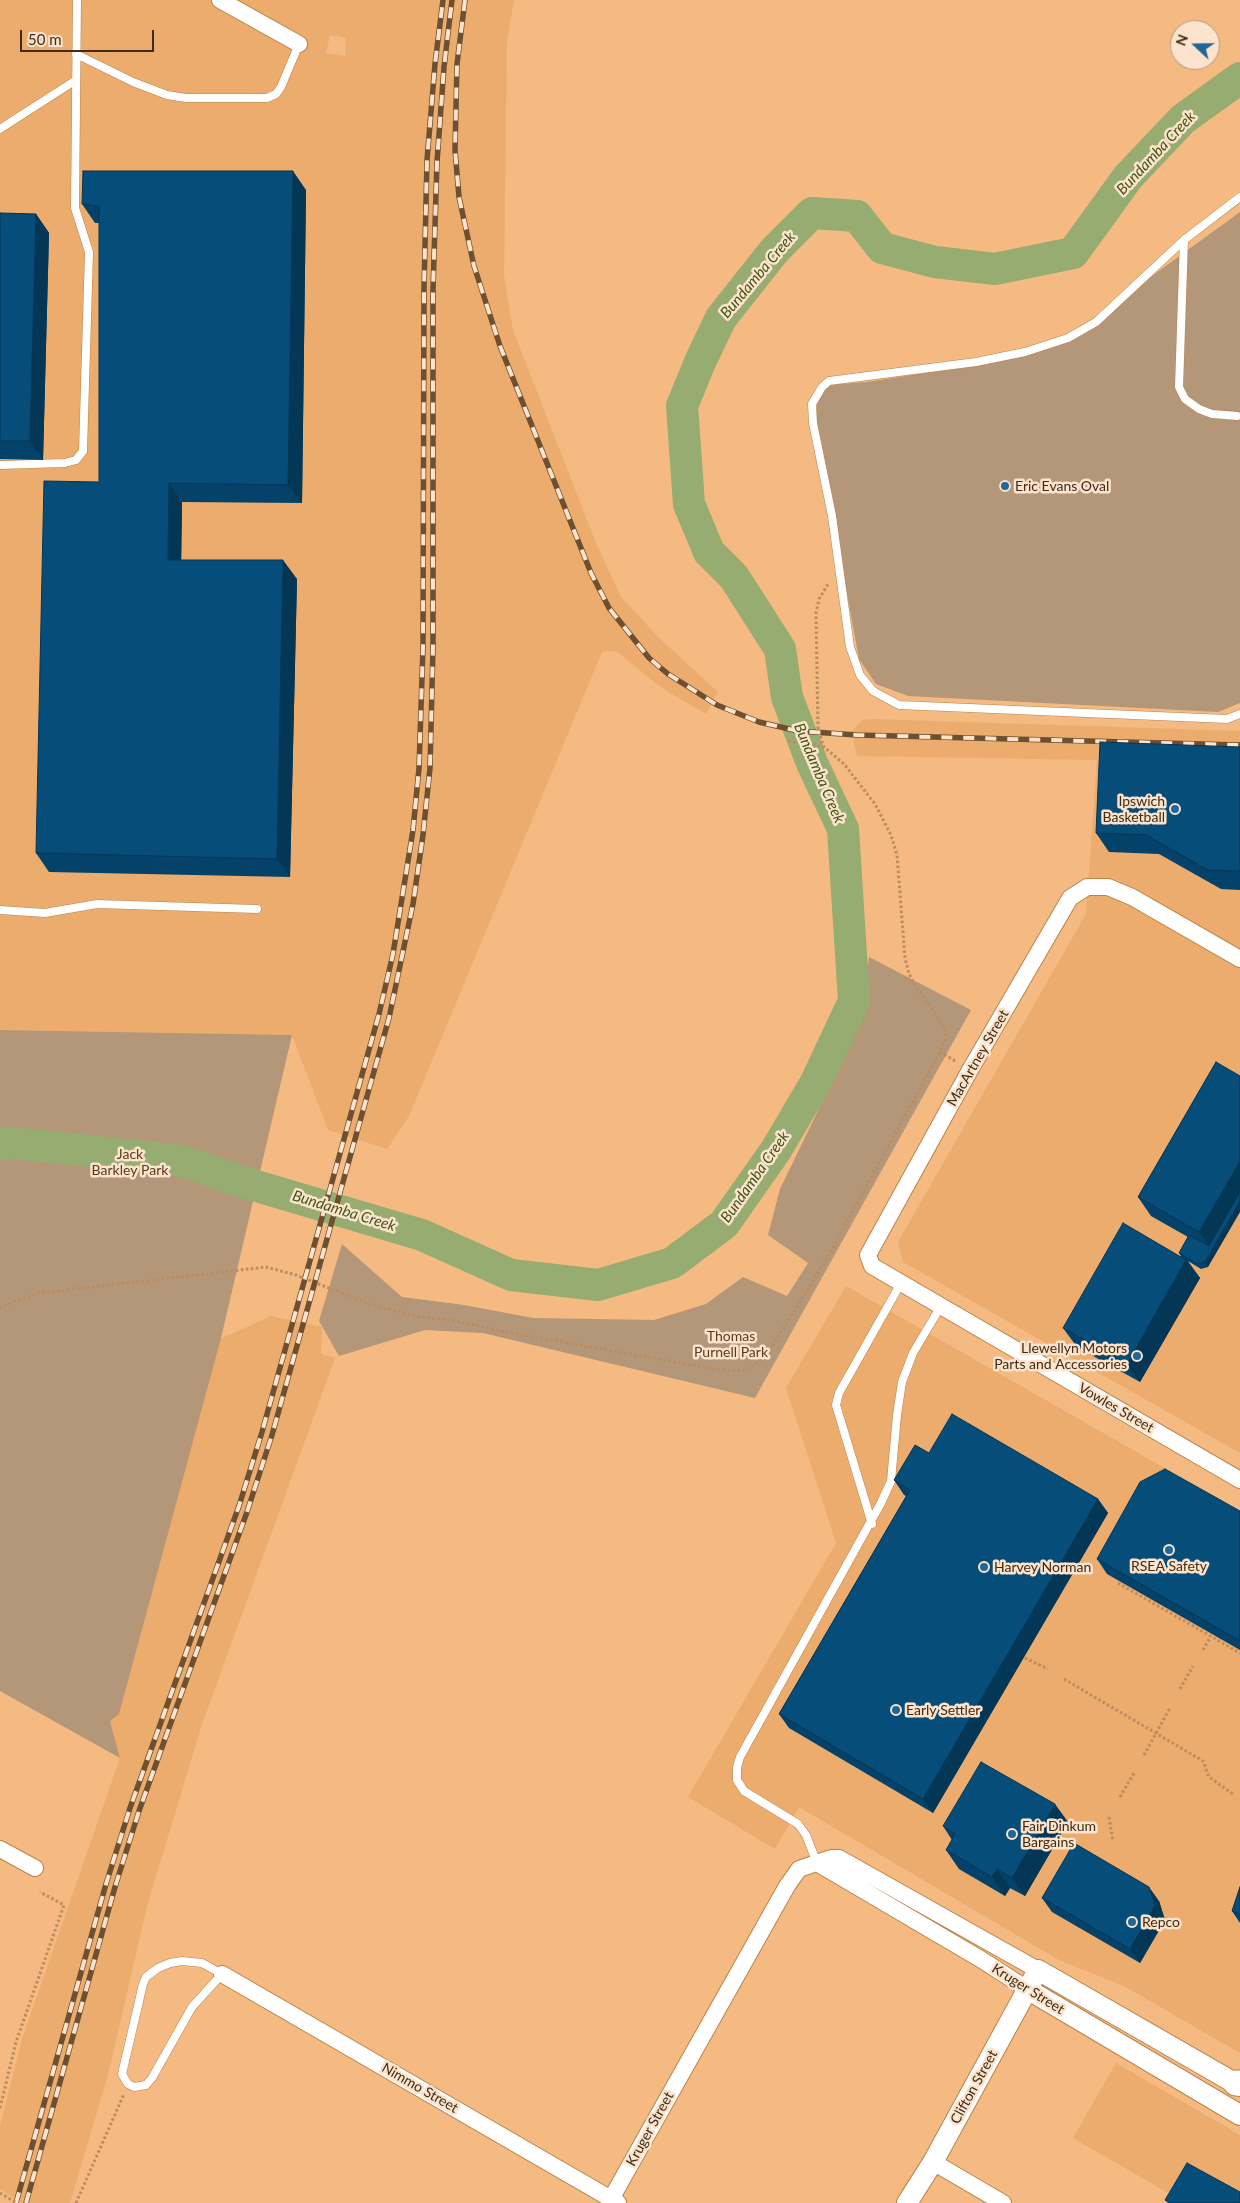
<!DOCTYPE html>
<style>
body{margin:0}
#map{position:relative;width:1240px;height:2203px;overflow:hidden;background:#f4ba81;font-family:Lato,sans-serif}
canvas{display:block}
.north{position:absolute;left:1170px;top:20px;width:50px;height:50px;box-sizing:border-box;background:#fbe3cd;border:1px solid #b19983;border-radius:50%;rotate:291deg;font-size:14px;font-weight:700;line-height:20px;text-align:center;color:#412b13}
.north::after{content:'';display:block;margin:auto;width:18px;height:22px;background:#1f669a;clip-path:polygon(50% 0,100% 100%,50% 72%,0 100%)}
.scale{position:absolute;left:20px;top:30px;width:134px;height:22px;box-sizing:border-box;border:2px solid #412b13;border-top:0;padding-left:6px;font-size:15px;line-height:18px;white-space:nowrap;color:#412b13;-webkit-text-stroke:4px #fbe3cd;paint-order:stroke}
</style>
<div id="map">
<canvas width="1240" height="2203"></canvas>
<div class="north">N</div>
<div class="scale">50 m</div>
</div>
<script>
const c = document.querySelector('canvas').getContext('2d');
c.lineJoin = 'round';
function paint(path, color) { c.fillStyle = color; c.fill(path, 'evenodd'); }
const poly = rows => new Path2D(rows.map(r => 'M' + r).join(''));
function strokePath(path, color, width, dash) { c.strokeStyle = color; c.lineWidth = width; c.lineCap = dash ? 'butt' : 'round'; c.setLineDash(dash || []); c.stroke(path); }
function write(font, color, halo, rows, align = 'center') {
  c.font = font + ' Lato,sans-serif'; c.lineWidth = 5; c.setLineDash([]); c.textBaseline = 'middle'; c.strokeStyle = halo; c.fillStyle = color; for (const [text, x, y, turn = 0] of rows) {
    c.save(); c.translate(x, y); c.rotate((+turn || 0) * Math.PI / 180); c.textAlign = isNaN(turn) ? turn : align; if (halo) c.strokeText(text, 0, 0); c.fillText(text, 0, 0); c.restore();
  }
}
paint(poly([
 [0,0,514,0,507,41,504,275,513,330,596,543,621,597,660,639,718,692,706,714,662,688,616,651,602,652,409,1116,387,1149,328,1130,292,1035,0,1030],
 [330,35,346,38,345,56,326,53],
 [873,719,1240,731,1240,1453,903,1262,898,1242,1086,914,1097,760,857,756,852,731,862,720],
 [846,1286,1240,1511,1240,2053,1124,1986,1059,1960,799,1807,775,1849,688,1797,836,1543,786,1388],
 [271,1316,322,1327,321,1354,335,1358,201,1727,147,1906,108,2075,70,2203,23,2203,0,2189,0,2126,22,2039,120,1758,110,1721,220,1339],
 [1116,2063,1240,2135,1240,2203,1182,2201,1073,2138]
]), '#ebac6d');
paint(poly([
 [1240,212,1240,703,1218,712,908,696,876,684,859,659,815,418,818,398,829,385,867,382,976,365,1070,339,1141,284],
 [869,957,971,1010,755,1398,483,1333,425,1330,339,1356,319,1321,342,1244,402,1297,464,1305,533,1318,654,1320,706,1304,743,1277,787,1296,808,1263,768,1235,780,1189,862,1020],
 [0,1030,292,1035,221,1338,119,1714,110,1721,120,1758,0,1691]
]), '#b49679');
strokePath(poly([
 [0,1144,12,1143,183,1161,236,1180,422,1235,511,1275,598,1285,672,1263,724,1224,776,1150,816,1082,854,1001,843,829,812,763,787,697,780,649,734,577,709,552,689,504,682,406,700,362,721,318,774,251,812,213,857,216,882,248,935,262,995,269,1073,253,1128,177,1183,119,1240,78]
]), '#96ac70', 32);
const service = poly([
 [76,54,133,82,167,95,186,98,267,98,276,94,281,87,299,44],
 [0,129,76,80],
 [1240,197,1184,240,1096,322,1068,338,1025,352,976,362,829,381,822,387,812,404,813,423,832,516,850,647,860,675,873,691,899,705,1227,719,1240,714],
 [1184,240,1179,387,1185,399,1199,409,1212,414,1237,416],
 [0,465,65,463,76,460,83,451,89,252,75,208,77,0],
 [0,910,45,913,97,904,257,909],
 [872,1524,836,1405,839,1393,901,1283],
 [817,1863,806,1835,798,1824,744,1791,737,1780,737,1767,740,1757,881,1503,891,1481,897,1415,902,1382,913,1353,941,1306],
 [182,1961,202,1963,222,1974,192,2007,152,2078,146,2085,134,2087,128,2084,122,2074,143,1984,146,1977,158,1968,170,1963,182,1961]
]);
const minor = poly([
 [220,0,299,44],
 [1240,959,1132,897,1108,887,1087,887,1070,898,970,1070,868,1255,872,1266,1240,1480],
 [0,1849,35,1868],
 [817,1863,982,1960,1027,1989],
 [222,1974,618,2203],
 [933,2162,1003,2203],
 [611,2199,787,1886,799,1869,831,1858,839,1858,1038,1970]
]);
const tertiary = poly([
 [1027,1989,1240,2115],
 [907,2203,933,2162,1038,1970,1240,2086]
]);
const primary = poly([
 [1236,2083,1240,2083]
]);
strokePath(service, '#ba834c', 9);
strokePath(minor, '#ba834c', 18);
strokePath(tertiary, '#ba834c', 22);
strokePath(primary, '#ba834c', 27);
strokePath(poly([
 [788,741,823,746],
 [940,1052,957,1062],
 [0,1308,15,1301,40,1293,266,1267,296,1275,369,1304,419,1317,451,1320,507,1332,719,1370,747,1370,766,1356,826,1260,940,1052,946,1036,945,1028,915,985,909,974,905,958,897,855,891,835,875,804,844,764,823,746,818,727,816,613,819,599,828,584],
 [1118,1583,1240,1653],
 [1203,1650,1211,1636],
 [1025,1658,1048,1669],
 [1064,1679,1203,1761,1209,1777,1233,1794],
 [1180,1689,1193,1666],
 [1144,1755,1170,1708],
 [1120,1797,1134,1773],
 [1109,1817,1113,1842],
 [0,2108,16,2042,64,1905,40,1892],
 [76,2203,124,2094]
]), '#bb8c5e', 3, [2.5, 2.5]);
strokePath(service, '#fff', 8);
strokePath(minor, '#fff', 16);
strokePath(tertiary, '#fff', 20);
strokePath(primary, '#fff', 25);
const rail = poly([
 [465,0,457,64,455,150,459,197,474,266,500,346,591,573,609,608,649,658,668,674,717,705,759,722,798,731,857,735,1240,745],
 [16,2203,106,1884,130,1808,239,1506,262,1432,379,1014,393,954,413,830,419,768,423,647,424,289,427,160,435,64,443,0],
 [26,2203,115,1887,139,1811,247,1512,272,1435,389,1018,413,904,423,835,430,768,433,647,433,289,437,162,444,67,452,0]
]);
strokePath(rail, '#6e4f2f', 5.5);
strokePath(rail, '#fbe3cd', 4, [11]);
strokePath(poly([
 [0,2193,17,2203]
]), '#bb8c5e', 3, [2.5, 2.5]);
paint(poly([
 [306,190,302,503,182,502,181,560,297,579,290,877,49,872,36,853,99,482,99,223,95,223,82,204],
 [0,213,36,214,49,233,43,460,0,459],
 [1240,747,1240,890,1221,889,1159,854,1109,852,1096,833],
 [1216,1062,1208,1267,1201,1269,1188,1261,1200,1278,1140,1382,1077,1347,1063,1328,1181,1256,1179,1253,1188,1237,1151,1216,1138,1197],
 [929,1453,1098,1499,1108,1513,933,1813,789,1728,779,1714,906,1496,904,1495,894,1480],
 [1240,1511,1240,1650,1107,1574,1097,1559],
 [1068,1822,1025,1896,1010,1888,1005,1896,959,1869,946,1850,952,1840,943,1826],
 [1240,1887,1240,1923,1232,1911],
 [1042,1898,1159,1901,1165,1920,1140,1963,1052,1912]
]), '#054269');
paint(poly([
 [293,171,306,190,302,503,288,485],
 [36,214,49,233,43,460,30,441],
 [169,483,182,502,181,578,168,560],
 [283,560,297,579,290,877,277,859],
 [1240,1161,1240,1212,1208,1267,1205,1262,1212,1250,1199,1232],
 [1186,1260,1200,1278,1140,1382,1127,1364],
 [1098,1499,1108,1513,933,1813,923,1799],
 [1055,1804,1068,1822,1025,1896,1012,1878],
 [997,1869,1010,1888,1005,1896,992,1877],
 [1149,1887,1159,1901,1165,1920,1140,1963,1130,1949]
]), '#043655');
const building = poly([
 [83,171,293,171,288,485,169,483,168,560,283,560,277,859,36,853,44,481,99,482,99,206,82,204,83,171],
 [0,213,36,214,30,441,0,441,0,213],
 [1100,742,1240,747,1240,871,1208,870,1146,835,1096,833,1100,742],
 [1216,1062,1240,1076,1240,1161,1199,1232,1138,1197,1216,1062],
 [1239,1194,1240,1194,1240,1201,1205,1262,1197,1264,1179,1253,1189,1235,1209,1246,1239,1194],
 [1123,1223,1186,1260,1127,1364,1063,1328,1123,1223],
 [952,1414,1098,1499,923,1799,779,1714,910,1490,894,1480,915,1445,929,1453,952,1414],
 [1165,1469,1240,1511,1240,1641,1097,1559,1140,1482,1165,1469],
 [981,1762,1055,1804,1012,1878,997,1869,992,1877,946,1850,955,1834,943,1826,981,1762],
 [1074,1843,1149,1887,1155,1906,1130,1949,1042,1898,1074,1843],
 [1240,1887,1240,1914,1232,1911,1240,1887],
 [1187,2163,1240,2192,1240,2203,1169,2203,1165,2200,1187,2163]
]);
paint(building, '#064d7a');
strokePath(building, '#043655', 1);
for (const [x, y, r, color] of [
 [1005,486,5,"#1f669a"],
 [1175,809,5,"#1f669a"],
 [1137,1356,5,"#1f669a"],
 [1169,1550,5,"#1f669a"],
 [984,1567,5,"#1f669a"],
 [896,1710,5,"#1f669a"],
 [1012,1834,5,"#1f669a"],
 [1132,1922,5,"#1f669a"]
]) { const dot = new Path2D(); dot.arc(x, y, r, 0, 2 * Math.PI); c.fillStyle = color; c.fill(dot); strokePath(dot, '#fbe3cd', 2); }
write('14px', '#412b13', '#fbe3cd', [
 ["Eric Evans Oval",1015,486],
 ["Ipswich",1165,801,"right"],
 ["Basketball",1165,817,"right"],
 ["Llewellyn Motors",1127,1348,"right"],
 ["Parts and Accessories",1127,1364,"right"],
 ["RSEA Safety",1169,1566,"center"],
 ["Harvey Norman",994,1567],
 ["Early Settler",906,1710],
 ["Fair Dinkum",1022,1826],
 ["Bargains",1022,1842],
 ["Repco",1142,1922]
], 'left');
write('14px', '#412b13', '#fbe3cd', [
 ["MacArtney Street",978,1058,-60],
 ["Vowles Street",1116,1408,30],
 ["Kruger Street",1028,1989,32],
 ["Clifton Street",974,2087,-61],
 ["Nimmo Street",420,2088,30],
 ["Kruger Street",650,2129,-61]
]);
write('14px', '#5d3b17', '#fbe3cd', [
 ["Jack",130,1154],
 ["Barkley Park",130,1170],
 ["Thomas",731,1336],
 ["Purnell Park",731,1352]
]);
write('italic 15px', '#415513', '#fbe3cd', [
 ["Bundamba Creek",1156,153,-47],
 ["Bundamba Creek",758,275,-50],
 ["Bundamba Creek",819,773,67],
 ["Bundamba Creek",755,1177,-55],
 ["Bundamba Creek",344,1211,17]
]);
</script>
